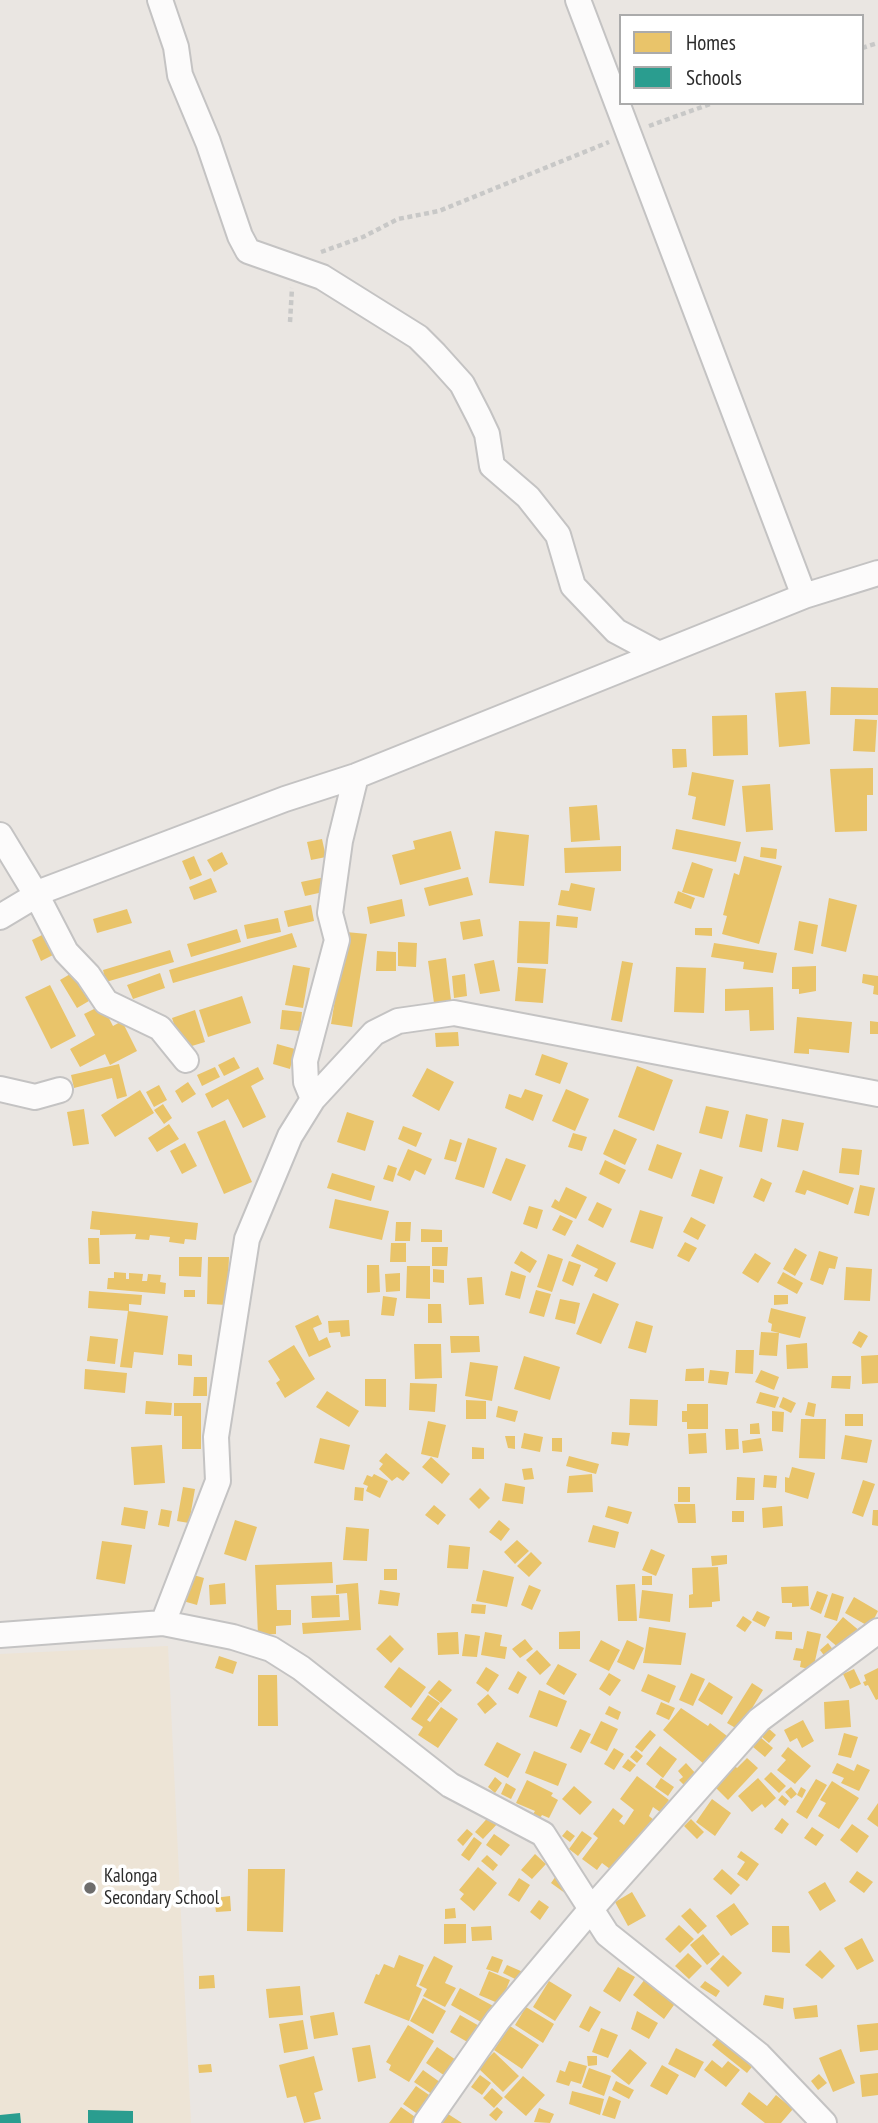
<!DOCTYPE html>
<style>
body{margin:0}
#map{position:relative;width:878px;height:2123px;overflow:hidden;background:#eae6e2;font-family:"PT Sans Narrow",sans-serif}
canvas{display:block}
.legend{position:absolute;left:619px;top:14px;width:245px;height:91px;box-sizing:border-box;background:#fff;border:2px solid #ababab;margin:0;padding:9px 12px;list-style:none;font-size:21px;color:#2c2c2c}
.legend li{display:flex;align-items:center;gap:14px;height:35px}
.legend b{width:35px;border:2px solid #ababab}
</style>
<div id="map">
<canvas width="878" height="2123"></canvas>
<ul class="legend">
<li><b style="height:19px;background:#e9c46a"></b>Homes</li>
<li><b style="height:19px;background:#2a9d8f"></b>Schools</li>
</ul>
</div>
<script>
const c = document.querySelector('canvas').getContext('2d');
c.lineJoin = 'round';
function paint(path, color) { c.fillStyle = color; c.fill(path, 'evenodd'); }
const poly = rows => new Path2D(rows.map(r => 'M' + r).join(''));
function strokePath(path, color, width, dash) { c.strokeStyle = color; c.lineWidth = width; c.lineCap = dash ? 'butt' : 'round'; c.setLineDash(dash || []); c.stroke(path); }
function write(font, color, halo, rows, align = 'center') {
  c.font = font + ' "PT Sans Narrow",sans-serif'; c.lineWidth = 7; c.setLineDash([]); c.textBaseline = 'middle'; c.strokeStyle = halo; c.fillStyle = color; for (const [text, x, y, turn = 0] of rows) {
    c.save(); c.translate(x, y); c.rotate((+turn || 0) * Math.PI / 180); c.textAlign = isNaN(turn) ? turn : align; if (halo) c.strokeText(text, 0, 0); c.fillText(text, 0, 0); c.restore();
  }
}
paint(poly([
 [168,1646,191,2123,0,2123,0,1654]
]), '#ede4d6');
paint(poly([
 [831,687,878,688,878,715,830,715],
 [806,691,810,744,779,747,775,693],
 [747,715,748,755,713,756,712,716],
 [855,719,877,720,875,752,853,751],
 [672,749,686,749,687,767,673,768],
 [873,768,873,795,867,795,867,831,835,832,830,769],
 [692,772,734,780,725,826,692,819,696,797,688,795],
 [770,784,773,830,746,832,742,786],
 [597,805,600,840,571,842,569,807],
 [676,829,741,842,736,862,672,849],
 [451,831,461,869,400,885,392,855,415,849,413,841],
 [495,831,529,835,524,886,489,883],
 [322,839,326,857,311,860,307,842],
 [621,846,621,871,565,873,564,848],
 [761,847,777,849,776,859,760,857],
 [222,852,228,864,214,872,207,860],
 [194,856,202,875,190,880,182,861],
 [744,856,782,866,759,944,722,934,727,916,723,915,734,873,739,875],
 [692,862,713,869,704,898,682,892],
 [325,877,328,891,305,896,301,882],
 [468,877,473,895,429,906,424,888],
 [211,878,217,892,194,900,189,887],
 [571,883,595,888,591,911,558,905,561,890,569,891],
 [678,891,695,898,691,909,674,903],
 [829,898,857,905,846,952,821,946],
 [402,899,405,916,370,924,367,907],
 [311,905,314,921,288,927,284,911],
 [127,909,132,923,97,933,93,919],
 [557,915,578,917,577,928,556,926],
 [278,918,281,932,247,939,244,925],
 [480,919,483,936,463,940,460,922],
 [519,921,550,922,548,964,517,963],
 [799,921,818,925,813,954,794,950],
 [695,928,712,928,712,936,695,935],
 [237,929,241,942,191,957,187,944],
 [346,932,367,934,352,1027,331,1024],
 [46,933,55,954,41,961,32,940],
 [292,933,297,947,173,983,169,970],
 [398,942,417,943,416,967,398,966],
 [714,943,777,953,773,973,743,969,744,962,711,957],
 [170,950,174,962,106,982,103,970],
 [377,951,396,952,396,971,376,971],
 [446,958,451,1000,434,1003,428,961],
 [494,960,500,991,480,994,474,964],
 [622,961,633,963,622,1022,611,1020],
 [293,965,310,968,303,1008,285,1005],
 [816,966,816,991,799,994,799,989,792,989,792,967],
 [518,967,546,969,543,1003,515,1001],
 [676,967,706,968,704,1013,674,1012],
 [77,970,94,998,77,1008,60,980],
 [160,973,165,988,133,999,127,985],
 [465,974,467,996,454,998,452,976],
 [863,974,878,976,878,995,873,994,874,986,862,983],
 [50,985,76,1036,51,1049,25,997],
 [773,987,774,1030,750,1031,749,1010,725,1011,725,989],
 [242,996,251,1023,208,1037,199,1010],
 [102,1005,113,1026,122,1021,137,1051,110,1065,105,1054,80,1067,70,1049,95,1035,84,1014],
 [195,1010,205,1042,182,1049,172,1018],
 [282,1010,302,1012,300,1031,280,1029],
 [797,1017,852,1022,849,1053,809,1049,809,1054,794,1053],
 [870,1021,878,1022,878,1034,870,1034],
 [458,1032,459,1046,436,1047,435,1033],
 [277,1044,295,1049,290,1069,273,1064],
 [542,1054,568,1063,560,1084,535,1075],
 [234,1057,240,1068,224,1076,218,1065],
 [119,1064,127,1096,117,1099,112,1078,74,1088,71,1075],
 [637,1066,673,1080,654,1131,618,1117],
 [215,1067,220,1077,202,1086,197,1075],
 [258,1067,264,1079,251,1086,266,1117,243,1128,228,1099,212,1108,205,1094],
 [427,1068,454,1082,439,1111,412,1096],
 [188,1082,196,1094,182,1103,175,1091],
 [159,1085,167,1100,154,1107,146,1092],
 [525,1089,543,1095,533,1121,505,1108,509,1094,521,1098],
 [566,1089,589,1099,575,1131,552,1121],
 [140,1090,154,1113,115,1137,101,1115],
 [163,1104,172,1118,164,1124,154,1110],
 [706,1106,729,1111,722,1139,699,1133],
 [84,1109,89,1144,73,1146,67,1112],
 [347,1112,374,1121,365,1151,337,1142],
 [746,1114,768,1119,762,1152,739,1147],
 [782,1119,804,1123,798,1151,777,1147],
 [225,1120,252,1182,224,1194,197,1132],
 [169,1124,179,1139,157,1152,148,1138],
 [403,1126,422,1133,416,1147,398,1139],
 [614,1129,637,1139,625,1165,603,1154],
 [573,1133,587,1137,582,1151,568,1147],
 [468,1138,497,1148,484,1188,455,1179],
 [450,1139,462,1143,456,1162,444,1159],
 [185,1143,197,1166,182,1174,170,1151],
 [657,1144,682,1153,672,1179,648,1170],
 [842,1148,862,1150,859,1175,839,1173],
 [408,1149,432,1159,425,1175,415,1170,410,1181,397,1175],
 [506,1158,526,1165,511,1201,492,1193],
 [605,1160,626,1170,619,1184,599,1174],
 [388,1165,397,1168,393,1182,383,1179],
 [700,1169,723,1177,714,1204,691,1196],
 [803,1170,854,1188,848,1205,807,1190,805,1195,795,1192],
 [332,1173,375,1186,371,1201,327,1188],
 [761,1178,772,1183,764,1202,753,1197],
 [860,1185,875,1188,869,1216,854,1213],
 [566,1187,587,1197,576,1219,551,1207,555,1199,559,1202],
 [335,1199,389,1211,382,1240,329,1228],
 [597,1202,612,1209,603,1228,588,1220],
 [529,1206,543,1210,537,1229,523,1224],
 [640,1210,663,1217,653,1249,630,1242],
 [92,1211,198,1223,196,1240,185,1239,184,1244,169,1242,170,1237,150,1235,149,1240,135,1239,136,1234,100,1235,100,1230,90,1229],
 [560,1215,573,1221,565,1236,552,1230],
 [691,1217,706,1225,698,1240,683,1232],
 [396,1222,411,1222,410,1241,395,1241],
 [421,1229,442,1230,442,1242,421,1242],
 [88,1238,99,1238,100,1264,89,1264],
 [685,1242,697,1248,689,1262,677,1256],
 [391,1243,406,1243,406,1262,390,1262],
 [577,1244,616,1263,607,1282,594,1276,598,1269,571,1256],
 [432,1247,448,1247,447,1266,432,1266],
 [795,1248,807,1255,795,1276,783,1269],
 [521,1251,537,1261,530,1273,514,1263],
 [819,1251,838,1257,835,1269,829,1268,823,1285,810,1280],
 [755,1253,771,1263,758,1283,742,1273],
 [548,1254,563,1259,552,1292,537,1287],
 [179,1257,202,1257,201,1277,179,1276],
 [208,1257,229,1257,227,1305,207,1304],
 [569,1261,581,1265,573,1286,562,1281],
 [367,1265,379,1265,380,1292,367,1293],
 [407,1266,430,1266,430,1299,406,1298],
 [846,1267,872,1269,870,1301,844,1300],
 [433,1269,444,1270,444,1283,433,1282],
 [511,1271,526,1276,520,1299,505,1295],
 [114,1272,126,1273,126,1279,129,1279,129,1273,143,1274,142,1281,147,1281,148,1274,161,1275,160,1282,166,1283,165,1294,107,1289,108,1278,114,1278],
 [783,1272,803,1283,797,1294,777,1283],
 [400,1273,400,1291,386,1292,385,1274],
 [482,1277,484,1304,469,1305,467,1278],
 [184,1290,195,1290,195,1297,184,1297],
 [536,1290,551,1294,544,1317,529,1313],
 [89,1291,142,1295,141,1305,129,1304,129,1311,88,1308],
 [593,1293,619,1304,601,1344,576,1334],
 [774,1295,788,1295,788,1304,774,1305],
 [383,1296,397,1298,394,1316,381,1315],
 [560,1299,580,1303,575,1324,555,1319],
 [428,1304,441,1304,442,1323,428,1323],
 [771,1308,806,1317,800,1338,771,1331,772,1324,768,1322],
 [128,1311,168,1316,163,1355,134,1352,132,1368,120,1367],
 [318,1315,322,1324,313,1328,319,1341,327,1337,331,1347,309,1357,295,1326],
 [349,1320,350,1336,341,1337,340,1332,329,1333,328,1321],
 [636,1321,653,1326,646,1353,628,1348],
 [859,1331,868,1336,861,1348,852,1343],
 [761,1332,779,1333,777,1356,759,1355],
 [90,1336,118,1339,115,1364,87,1361],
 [450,1336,479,1336,480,1352,451,1353],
 [807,1343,808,1368,787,1369,786,1345],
 [414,1344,441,1344,442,1378,415,1379],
 [294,1345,315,1379,285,1398,276,1383,280,1380,268,1361],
 [736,1350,754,1350,753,1374,735,1373],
 [178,1354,192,1355,192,1366,178,1365],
 [878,1355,878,1383,862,1384,861,1356],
 [524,1356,560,1367,550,1400,514,1389],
 [470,1362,498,1366,492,1401,465,1396],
 [704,1368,704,1381,685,1381,686,1369],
 [85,1369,127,1373,125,1393,84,1389],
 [710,1370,729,1372,727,1385,708,1383],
 [761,1370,779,1377,774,1390,755,1382],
 [832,1376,851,1376,850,1389,831,1388],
 [194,1377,207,1377,207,1396,193,1396],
 [365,1379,386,1379,386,1407,365,1406],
 [410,1383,437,1384,435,1412,409,1410],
 [327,1391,359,1411,349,1427,316,1407],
 [760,1392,779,1397,775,1408,756,1403],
 [783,1397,796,1403,791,1413,779,1407],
 [630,1399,658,1400,657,1426,629,1425],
 [466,1400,486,1401,486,1419,466,1419],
 [146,1401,172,1403,171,1415,145,1414],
 [808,1402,816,1404,814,1417,805,1415],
 [174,1403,201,1403,201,1449,182,1449,182,1416,174,1416],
 [687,1404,708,1404,708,1429,687,1429,687,1422,682,1422,682,1411,687,1411],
 [498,1406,518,1411,515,1422,496,1417],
 [772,1411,784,1412,783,1432,772,1431],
 [845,1414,863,1414,863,1426,845,1426],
 [801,1419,826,1419,825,1459,799,1458],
 [428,1421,446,1425,438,1458,421,1454],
 [759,1423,760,1434,750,1434,750,1424],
 [725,1429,738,1429,739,1449,726,1450],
 [612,1432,630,1433,628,1446,611,1444],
 [524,1433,543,1437,540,1452,521,1448],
 [706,1433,707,1453,689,1454,688,1434],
 [845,1435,872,1440,867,1463,841,1459],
 [505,1436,515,1436,515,1449,508,1448],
 [320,1438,350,1445,344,1470,314,1463],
 [552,1438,562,1438,562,1452,552,1451],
 [761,1438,763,1451,743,1453,742,1441],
 [162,1445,165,1483,134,1485,131,1447],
 [472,1447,484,1448,484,1459,472,1459],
 [386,1453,410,1473,403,1481,397,1477,392,1481,379,1469,383,1464,379,1461],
 [569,1456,599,1464,596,1474,566,1466],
 [431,1457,450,1474,442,1484,422,1467],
 [792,1467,815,1473,808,1499,785,1492,785,1477,789,1478],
 [532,1468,534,1479,524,1480,522,1469],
 [374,1474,388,1481,380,1498,366,1491,368,1486,363,1484,367,1475,372,1477],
 [592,1474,593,1492,567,1493,569,1476],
 [764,1475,777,1476,776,1488,763,1487],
 [737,1477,755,1478,754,1500,736,1500],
 [863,1480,875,1484,863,1517,852,1513],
 [505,1483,525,1487,523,1504,502,1501],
 [183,1487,195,1489,189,1523,177,1521],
 [355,1487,364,1488,363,1501,354,1500],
 [678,1487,690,1487,690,1502,678,1502],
 [480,1488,490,1498,479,1509,469,1499],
 [674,1504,695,1504,696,1523,678,1523],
 [434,1505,446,1515,438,1525,425,1515],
 [608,1506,632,1512,628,1524,605,1517],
 [782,1506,783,1526,763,1528,762,1508],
 [124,1507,148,1511,145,1529,121,1525],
 [161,1509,172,1511,169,1527,158,1525],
 [873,1510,878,1510,878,1526,872,1525],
 [732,1511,744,1511,744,1522,732,1522],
 [235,1520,257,1527,246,1561,224,1554],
 [499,1520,510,1529,501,1541,489,1532],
 [593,1525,619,1532,615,1548,588,1542],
 [346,1527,369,1529,367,1561,343,1560],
 [517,1540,529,1551,515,1564,504,1552],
 [102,1541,132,1545,125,1584,96,1579],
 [449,1545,470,1547,468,1569,447,1568],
 [651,1549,665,1555,656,1576,642,1570],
 [531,1552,542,1563,529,1577,517,1566],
 [727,1555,727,1564,712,1566,711,1556],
 [332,1562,333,1583,276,1585,277,1610,291,1610,291,1625,276,1626,276,1634,258,1635,255,1565],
 [718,1567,720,1601,712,1602,712,1607,689,1608,689,1595,693,1594,692,1568],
 [384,1569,397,1569,397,1580,384,1580],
 [483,1570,514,1577,507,1607,476,1601],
 [190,1574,204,1578,197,1605,183,1601],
 [642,1576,652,1576,652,1585,642,1585],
 [225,1583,226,1604,210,1605,209,1585],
 [358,1583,361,1630,303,1634,302,1623,349,1620,347,1593,336,1594,336,1585],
 [635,1584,637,1621,618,1621,616,1585],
 [529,1585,541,1590,532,1610,521,1605],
 [808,1586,809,1606,792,1607,792,1603,782,1603,781,1587],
 [380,1590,400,1593,398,1606,378,1604],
 [642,1590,673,1594,670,1622,639,1618],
 [817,1591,828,1595,821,1614,810,1609],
 [832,1593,844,1597,837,1621,824,1617],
 [339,1595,340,1617,312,1618,311,1596],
 [854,1597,878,1611,870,1627,845,1613],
 [472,1604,486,1605,485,1614,471,1613],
 [757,1611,770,1617,765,1627,752,1620],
 [743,1616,752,1622,745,1632,736,1626],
 [843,1617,861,1632,840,1649,826,1637],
 [649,1627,686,1633,681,1665,643,1663],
 [580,1631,580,1649,559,1649,559,1632],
 [776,1631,792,1632,792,1640,775,1639],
 [807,1631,821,1634,813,1670,800,1667,801,1661,793,1660,796,1648,803,1649],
 [458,1632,459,1654,438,1655,437,1633],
 [485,1632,502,1635,500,1646,507,1647,505,1659,481,1655],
 [465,1634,480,1636,477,1657,462,1656],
 [390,1635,404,1649,391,1663,376,1649],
 [525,1639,533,1649,520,1658,512,1649],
 [601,1640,620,1650,609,1671,589,1661],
 [627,1640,644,1648,634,1670,617,1662],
 [828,1643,834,1651,826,1658,820,1650],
 [537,1650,551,1665,540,1675,526,1660],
 [219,1656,237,1662,233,1674,215,1668],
 [558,1664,577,1674,564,1695,546,1684],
 [399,1667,426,1687,411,1708,384,1687],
 [486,1667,499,1675,488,1692,476,1683],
 [878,1668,878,1699,876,1700,868,1685,865,1686,863,1682,866,1681,864,1675],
 [854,1669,861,1684,850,1689,843,1674],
 [518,1671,527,1677,518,1694,508,1689],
 [609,1673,621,1680,610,1696,599,1689],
 [691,1673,705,1679,693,1706,679,1700],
 [648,1674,676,1686,669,1703,641,1691],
 [258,1675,277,1675,278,1726,258,1726],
 [439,1680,452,1690,441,1703,428,1693],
 [709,1682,733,1697,722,1715,698,1700],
 [752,1683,763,1690,739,1730,727,1723],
 [539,1690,567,1701,557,1727,529,1717],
 [488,1694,497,1704,485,1714,477,1704],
 [428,1695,440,1703,427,1720,430,1722,441,1707,458,1719,438,1748,418,1735,423,1727,411,1719],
 [849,1700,851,1727,825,1729,824,1702],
 [661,1702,675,1708,669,1720,656,1714],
 [609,1706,621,1712,618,1720,605,1714],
 [681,1708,708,1726,710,1723,727,1736,704,1764,663,1730],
 [803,1720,814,1741,802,1748,797,1738,790,1742,784,1730],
 [601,1721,618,1729,607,1751,590,1743],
 [768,1728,776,1735,769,1743,761,1736],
 [580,1729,591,1734,581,1753,570,1748],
 [650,1730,656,1735,642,1752,635,1747],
 [844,1733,858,1737,851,1758,838,1755],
 [760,1737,773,1748,765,1757,753,1747],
 [497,1742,521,1754,508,1778,484,1765],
 [660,1746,677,1759,663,1778,646,1764],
 [788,1747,811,1766,795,1784,777,1770,786,1760,781,1756],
 [614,1748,624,1754,614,1770,604,1764],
 [636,1750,643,1756,637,1763,630,1757],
 [534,1751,567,1764,558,1786,525,1773],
 [747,1758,758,1768,728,1800,711,1783,731,1762,737,1768],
 [628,1759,636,1765,630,1772,622,1767],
 [686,1763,698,1776,686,1787,679,1780,683,1777,678,1771],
 [837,1763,854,1771,857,1764,870,1770,859,1791,841,1783,844,1778,832,1773],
 [771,1772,786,1786,779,1793,764,1779],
 [637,1776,669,1800,660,1812,653,1807,649,1816,654,1820,610,1869,602,1863,597,1870,582,1859,598,1838,593,1834,613,1808,623,1816,619,1821,624,1825,634,1810,620,1799],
 [495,1777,502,1783,495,1793,488,1787],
 [661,1778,674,1787,668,1796,655,1787],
 [758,1778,776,1798,765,1808,762,1804,752,1812,738,1796],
 [816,1779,827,1785,807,1819,796,1812],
 [527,1780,553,1793,551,1796,558,1800,549,1818,542,1815,539,1820,532,1816,535,1811,516,1803],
 [832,1781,859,1798,839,1829,818,1816,826,1803,820,1800],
 [506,1783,516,1789,511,1799,501,1794],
 [574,1786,592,1802,580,1815,562,1799],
 [791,1787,797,1794,791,1799,785,1792],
 [801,1787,806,1790,802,1798,797,1795],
 [782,1795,789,1801,785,1806,778,1800],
 [712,1799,731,1813,715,1836,696,1822],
 [878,1803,878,1827,867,1819],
 [492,1813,500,1821,483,1839,475,1832],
 [782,1818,789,1824,782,1834,774,1829],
 [691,1819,704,1832,697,1839,684,1826],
 [852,1824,869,1836,857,1853,840,1840],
 [812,1827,824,1835,816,1846,804,1838],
 [467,1829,473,1834,463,1846,457,1840],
 [567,1830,575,1836,570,1842,562,1836],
 [582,1831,592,1838,578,1856,569,1849],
 [494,1834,510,1845,501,1856,486,1845],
 [474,1837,482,1843,469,1861,461,1855],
 [741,1851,759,1864,747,1881,737,1874,745,1862,737,1857],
 [535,1854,546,1864,532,1879,521,1870],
 [487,1855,498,1865,493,1871,481,1861],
 [478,1867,497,1883,474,1911,460,1899,464,1894,459,1890],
 [248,1869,285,1869,283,1932,247,1931],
 [722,1869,740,1885,731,1895,713,1879],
 [857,1871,873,1882,864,1893,849,1882],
 [558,1873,569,1896,551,1883],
 [519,1878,530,1885,519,1902,508,1895],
 [825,1882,836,1901,820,1911,808,1892],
 [632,1892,646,1916,628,1926,615,1902],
 [230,1896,231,1911,216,1912,214,1898],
 [539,1900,549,1907,540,1920,530,1912],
 [734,1903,749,1924,731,1936,716,1916],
 [455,1908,456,1918,445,1919,445,1909],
 [690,1908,707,1926,698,1934,681,1916],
 [444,1924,466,1924,466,1943,444,1944],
 [679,1925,694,1939,680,1953,665,1939],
 [491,1926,492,1940,472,1941,471,1927],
 [772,1926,789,1926,790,1953,772,1952],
 [703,1934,720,1954,707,1965,690,1945],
 [862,1938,874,1961,857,1970,844,1948],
 [820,1950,835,1966,822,1979,805,1965],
 [688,1953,702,1966,689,1979,675,1966],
 [399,1955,424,1965,416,1986,422,1989,409,2021,364,2003,376,1974,379,1975,384,1964,394,1968],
 [723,1955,742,1973,728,1987,710,1969],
 [434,1956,453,1966,445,1983,456,1988,445,2007,423,1996,427,1989,419,1985],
 [492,1956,503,1960,498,1973,486,1969],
 [507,1965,523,1972,519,1981,503,1973],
 [618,1967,635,1977,620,2002,603,1991],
 [489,1971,510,1980,500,2004,479,1995],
 [214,1975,215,1988,199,1989,199,1976],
 [648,1975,679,1998,664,2019,633,1995],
 [549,1981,572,1995,555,2021,533,2007],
 [705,1981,720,1991,716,1997,700,1987],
 [300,1986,303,2015,269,2018,266,1989],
 [460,1988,497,2008,488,2026,451,2005],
 [765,1995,784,1998,783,2009,763,2005],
 [423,1998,446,2011,433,2034,410,2021],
 [817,2005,818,2017,795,2019,793,2008],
 [590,2006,601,2012,589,2032,579,2027],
 [526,2007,554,2024,543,2043,515,2025],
 [637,2011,658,2023,649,2039,631,2029],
 [334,2012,338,2035,314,2039,310,2016],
 [460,2015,481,2027,471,2044,450,2032],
 [303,2020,308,2049,284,2053,279,2024],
 [878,2023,878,2050,860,2052,857,2025],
 [408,2025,434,2041,409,2082,389,2070,391,2065,386,2062],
 [510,2026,539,2045,522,2069,494,2050],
 [601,2028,618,2035,608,2058,592,2052],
 [720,2035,755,2063,747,2073,712,2045],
 [370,2045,376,2078,358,2082,352,2048],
 [437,2047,459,2062,448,2078,426,2063],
 [676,2048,704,2062,695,2078,668,2064],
 [630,2049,647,2063,629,2085,611,2071],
 [841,2049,855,2083,833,2092,819,2058],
 [494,2052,519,2076,503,2092,478,2068],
 [314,2056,323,2090,314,2093,321,2119,304,2123,296,2096,287,2098,279,2065],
 [587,2056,597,2056,597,2065,588,2066],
 [712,2060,722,2068,728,2061,740,2070,726,2087,704,2070],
 [569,2061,587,2066,581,2084,571,2081,569,2086,556,2082,560,2070,565,2072],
 [211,2064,212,2072,199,2073,198,2065],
 [662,2065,679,2075,667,2095,650,2086],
 [589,2068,611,2076,604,2096,582,2087],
 [423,2070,444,2085,436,2097,414,2082],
 [878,2073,878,2095,862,2097,860,2075],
 [819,2074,827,2083,818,2090,811,2081],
 [480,2075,491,2083,482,2095,471,2087],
 [523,2076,545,2095,526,2116,504,2097],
 [616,2081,634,2090,629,2099,612,2090],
 [416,2086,435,2099,422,2117,403,2104],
 [492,2088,503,2098,494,2108,483,2098],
 [572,2091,604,2099,600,2115,569,2104],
 [749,2092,767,2106,776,2095,793,2109,781,2123,765,2123,741,2104],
 [609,2096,621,2101,615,2119,602,2115],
 [401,2107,418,2119,415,2123,389,2123],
 [497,2107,503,2112,496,2121,489,2115],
 [539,2108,554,2114,550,2123,534,2122],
 [448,2114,462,2123,441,2123]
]), '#e9c46a');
paint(poly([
 [88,2110,133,2111,133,2123,88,2123],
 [20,2113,21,2123,0,2123,0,2115]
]), '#2a9d8f');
const minor = poly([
 [160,0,176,47,180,75,208,142,240,236,248,251,322,277,418,337,435,354,462,384,479,417,487,434,492,466,528,497,558,535,573,586,616,631,659,654],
 [578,0,804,596],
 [0,835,37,896,66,952,88,975,106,1002,160,1028,186,1060],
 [0,917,45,890,285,799,356,776,804,596,878,573],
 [0,1089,35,1097,60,1090],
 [313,1099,306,1082,305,1061,337,940,330,913,340,841,356,776],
 [163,1623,233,1637,271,1649,301,1668,450,1785,543,1834,607,1934,759,2055,824,2123],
 [0,1635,163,1623,218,1481,216,1437,247,1239,290,1136,313,1099,374,1033,398,1021,454,1013,878,1094],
 [426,2123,498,2020,592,1908,759,1720,878,1631]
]);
strokePath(minor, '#c4c3c3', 28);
strokePath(poly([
 [862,48,878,43],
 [649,126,713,103],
 [321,252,363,237,398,219,439,211,609,142],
 [290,322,292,288]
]), '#c8c8c7', 4.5, [5, 3.5]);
strokePath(minor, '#fcfbfb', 24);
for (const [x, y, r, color] of [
 [90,1888,7,"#6e6d6c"]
]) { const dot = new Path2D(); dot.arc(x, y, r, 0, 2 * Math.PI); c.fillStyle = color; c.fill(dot); strokePath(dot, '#fff', 2.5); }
write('19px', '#2c2c2c', '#fff', [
 ["Kalonga",104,1877],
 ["Secondary School",104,1899]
], 'left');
</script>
